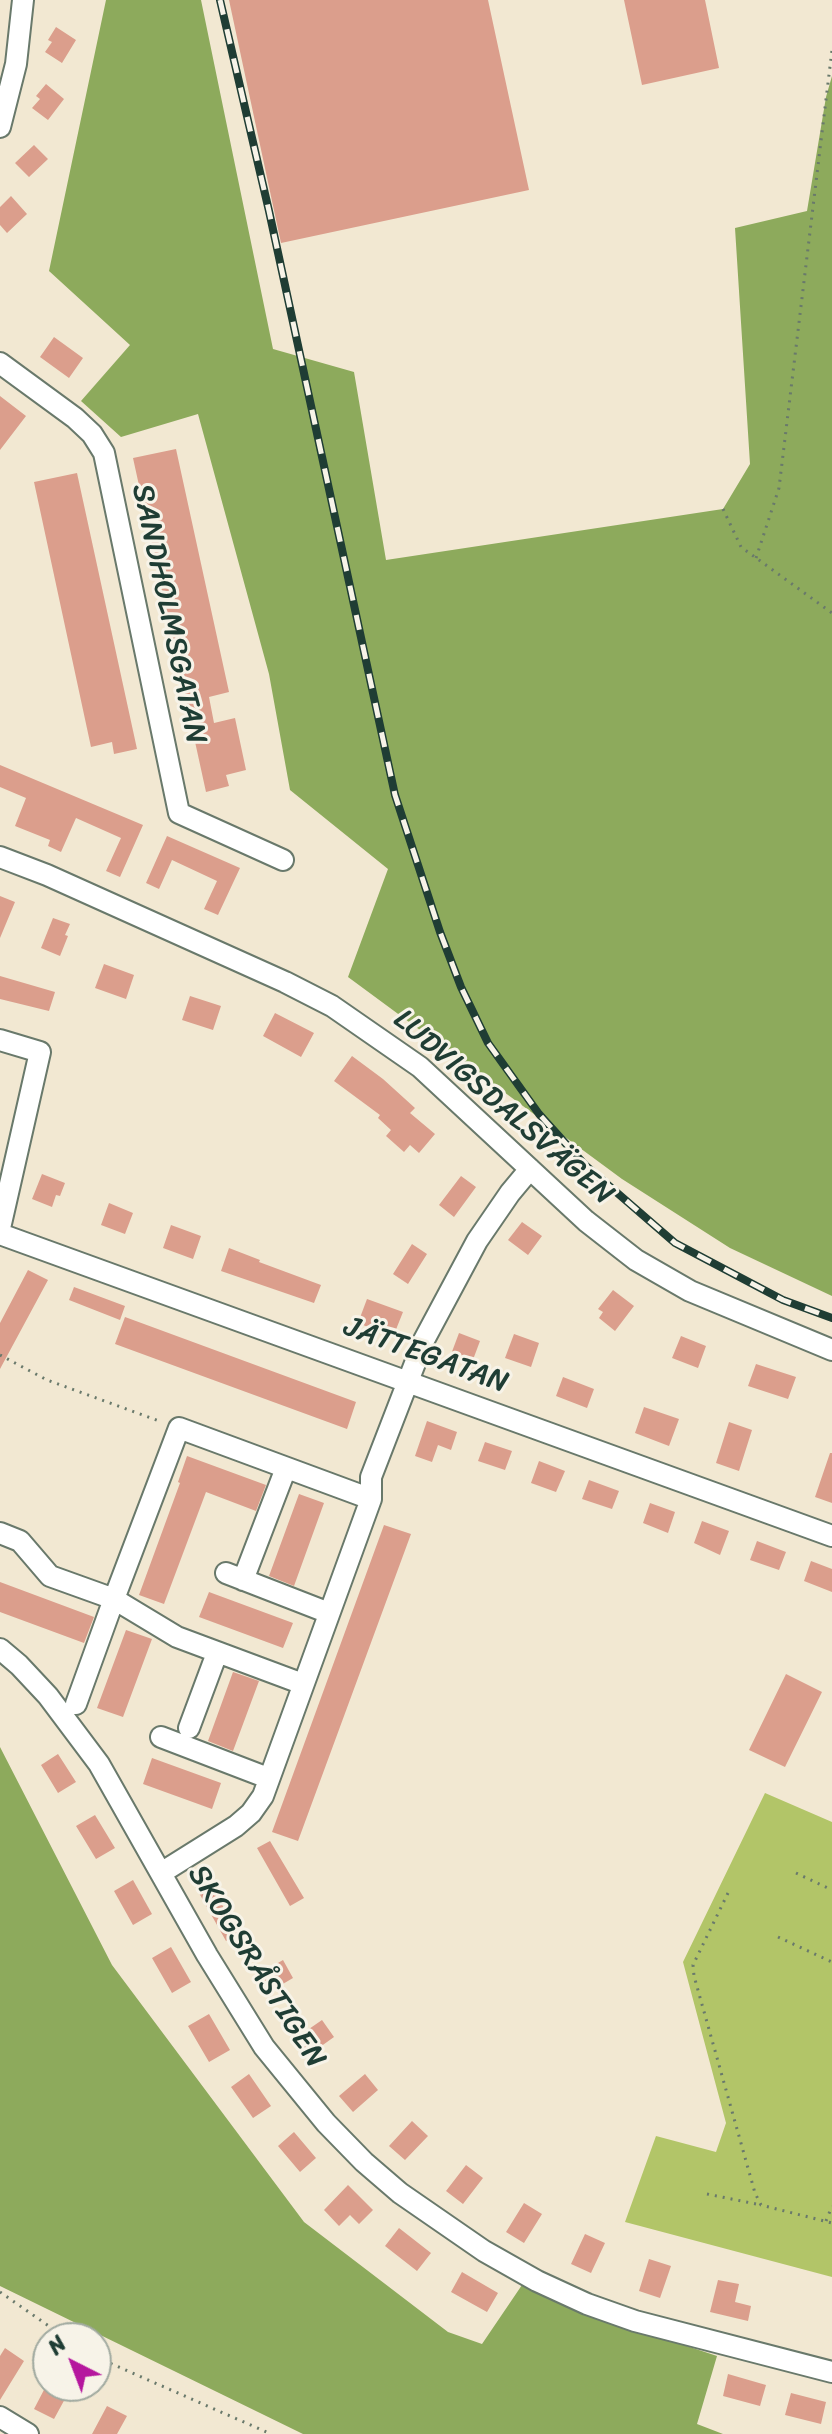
<!DOCTYPE html>
<meta charset="utf-8">
<style>
body{margin:0}
#map{position:relative;width:832px;height:2434px;overflow:hidden;background:#f2e8d2;font-family:Sriracha,sans-serif}
canvas{display:block}
.north{position:absolute;left:32px;top:2322px;width:80px;height:80px;box-sizing:border-box;background:#f7f3e8;border:2px solid #a1aaa0;border-radius:50%;rotate:318deg;font-size:22px;font-weight:700;line-height:32px;text-align:center;color:#1f3d34}
.north::after{content:'';display:block;margin:auto;width:28px;height:36px;background:#b5179e;clip-path:polygon(50% 0,100% 100%,50% 72%,0 100%)}
</style>
<div id="map">
<canvas width="832" height="2434"></canvas>
<div class="north">N</div>
</div>
<script>
const c = document.querySelector('canvas').getContext('2d');
c.lineJoin = 'round';
function paint(path, color) { c.fillStyle = color; c.fill(path, 'evenodd'); }
const poly = rows => new Path2D(rows.map(r => 'M' + r).join(''));
function strokePath(path, color, width, dash) { c.strokeStyle = color; c.lineWidth = width; c.lineCap = dash ? 'butt' : 'round'; c.setLineDash(dash || []); c.stroke(path); }
function write(font, color, halo, rows, align = 'center') {
  c.font = font + ' Sriracha,sans-serif'; c.lineWidth = 6; c.setLineDash([]); c.textBaseline = 'middle'; c.strokeStyle = halo; c.fillStyle = color; for (const [text, x, y, turn = 0] of rows) {
    c.save(); c.translate(x, y); c.rotate((+turn || 0) * Math.PI / 180); c.textAlign = isNaN(turn) ? turn : align; if (halo) c.strokeText(text, 0, 0); c.fillText(text, 0, 0); c.restore();
  }
}
paint(poly([
 [765,1793,832,1822,832,2277,625,2222,656,2136,716,2152,726,2123,683,1962]
]), '#b2c568');
paint(poly([
 [106,0,201,0,273,349,354,372,386,560,723,509,750,464,735,228,807,211,826,97,832,76,832,1296,730,1248,622,1179,348,977,388,869,290,790,269,674,198,414,121,437,81,401,130,345,49,271],
 [0,1747,112,1965,304,2222,448,2332,482,2344,522,2285,578,2310,717,2356,697,2424,723,2434,303,2434,0,2286]
]), '#8daa5c');
paint(poly([
 [229,0,488,0,529,190,281,243],
 [624,0,705,0,719,68,642,85],
 [56,27,76,40,62,63,45,52,52,42,48,40],
 [46,84,64,99,48,120,32,108,40,99,36,96],
 [34,145,48,159,29,177,15,163],
 [11,196,27,214,7,233,0,225,0,207],
 [54,337,83,358,69,378,40,357],
 [0,396,26,416,0,450],
 [176,449,229,692,209,697,214,723,235,718,246,770,226,775,229,786,206,792,133,458],
 [77,473,137,749,114,754,112,742,91,747,34,482],
 [0,765,143,825,120,877,106,871,121,838,76,818,61,852,48,846,50,840,15,826,26,798,0,787],
 [167,836,240,868,218,915,204,909,217,881,172,860,159,889,146,883],
 [0,896,15,902,0,938],
 [53,918,70,924,65,935,68,936,60,956,41,948],
 [104,964,134,975,126,999,95,988],
 [0,976,55,992,49,1011,0,999],
 [190,996,221,1006,213,1030,182,1020],
 [275,1013,314,1033,301,1057,263,1036],
 [352,1056,383,1079,415,1108,410,1113,435,1134,419,1153,410,1145,404,1152,386,1136,391,1130,378,1118,380,1115,334,1081],
 [42,1174,65,1183,60,1196,56,1195,52,1207,32,1199],
 [461,1176,476,1187,454,1217,439,1205],
 [109,1203,133,1213,125,1234,101,1225],
 [522,1222,542,1236,528,1255,508,1240],
 [171,1225,201,1236,193,1259,163,1248],
 [412,1244,427,1254,408,1284,393,1274],
 [229,1248,260,1260,259,1262,321,1285,314,1303,221,1271],
 [28,1270,48,1280,0,1369,0,1323],
 [74,1287,125,1306,120,1320,69,1300],
 [613,1290,634,1306,615,1331,599,1318,603,1312,598,1309],
 [367,1299,403,1312,393,1337,358,1323],
 [125,1317,356,1402,347,1429,115,1344],
 [459,1333,480,1341,471,1365,450,1357],
 [514,1334,539,1343,531,1367,505,1358],
 [681,1336,706,1346,698,1368,672,1358],
 [756,1364,796,1377,788,1399,748,1386],
 [563,1377,594,1389,587,1408,556,1396],
 [644,1407,679,1419,669,1446,635,1433],
 [427,1421,457,1432,451,1450,438,1445,432,1462,415,1456],
 [729,1422,752,1430,739,1471,716,1463],
 [485,1442,512,1451,505,1470,478,1461],
 [830,1453,832,1453,832,1503,815,1497],
 [187,1456,266,1485,256,1511,206,1492,164,1604,139,1595,180,1483,178,1482],
 [539,1461,565,1471,556,1492,531,1483],
 [589,1480,619,1491,612,1509,582,1499],
 [299,1494,324,1503,294,1586,269,1576],
 [650,1503,675,1512,668,1533,643,1523],
 [702,1521,729,1531,720,1555,694,1543],
 [384,1525,411,1534,298,1841,272,1832],
 [757,1541,786,1552,779,1570,750,1560],
 [811,1561,832,1569,832,1592,804,1581],
 [0,1582,94,1617,84,1643,0,1612],
 [209,1592,293,1623,283,1648,199,1617],
 [126,1630,152,1639,123,1717,97,1708],
 [233,1672,259,1681,233,1751,208,1741],
 [786,1674,822,1692,785,1767,749,1750],
 [58,1754,76,1782,58,1793,41,1765],
 [152,1758,221,1783,212,1809,143,1784],
 [95,1815,115,1848,96,1859,76,1826],
 [270,1841,304,1898,290,1906,257,1848],
 [207,1877,238,1934,226,1941,194,1884],
 [133,1880,152,1914,133,1925,114,1891],
 [171,1947,191,1982,172,1993,152,1958],
 [283,1960,293,1978,264,1995,254,1977],
 [209,2014,230,2050,209,2062,188,2026],
 [322,2020,334,2037,306,2057,293,2040],
 [249,2074,271,2106,253,2118,231,2087],
 [365,2074,378,2090,353,2112,339,2096],
 [412,2121,428,2136,405,2160,389,2146],
 [294,2132,316,2158,300,2172,278,2146],
 [466,2165,483,2178,463,2204,446,2191],
 [348,2185,373,2210,359,2224,350,2215,339,2226,324,2210],
 [524,2203,542,2214,524,2243,506,2232],
 [399,2228,431,2253,417,2271,385,2246],
 [585,2234,605,2243,591,2273,571,2264],
 [649,2259,671,2266,660,2298,639,2291],
 [462,2272,498,2293,487,2312,451,2292],
 [718,2280,739,2284,735,2302,751,2306,748,2321,710,2312],
 [5,2348,24,2361,0,2400,0,2356],
 [728,2374,766,2385,760,2406,723,2396],
 [46,2386,72,2386,54,2419,34,2409],
 [791,2393,826,2402,821,2424,785,2415],
 [107,2406,127,2416,117,2434,92,2434]
]), '#db9e8c');
const street = poly([
 [0,127,16,64,23,0],
 [0,363,75,418,92,434,104,453,179,813,283,860],
 [0,857,47,875,285,982,332,1006,420,1067,586,1221,636,1260,690,1291,832,1350],
 [0,1040,40,1052,0,1228],
 [0,1234,832,1536],
 [0,1533,20,1541,50,1576,114,1599,76,1704],
 [226,1573,329,1613],
 [243,1580,286,1468],
 [0,1649,19,1665,48,1696,99,1764,207,1955,264,2047,326,2123,364,2162,400,2193,484,2251,537,2281,587,2304,635,2321,832,2372],
 [303,1684,177,1637,114,1599,179,1428,371,1499],
 [189,1728,217,1653],
 [161,1737,268,1778],
 [161,1873,236,1826,251,1813,263,1796,371,1499,371,1477,424,1340,477,1241,510,1193,530,1169],
 [0,2417,28,2434]
]);
strokePath(street, '#69796b', 24);
strokePath(poly([
 [723,509,741,547,832,613],
 [756,558,779,488,832,50],
 [0,1355,47,1380,162,1422],
 [796,1873,832,1890],
 [728,1893,693,1965,694,1976,755,2193,761,2205,832,2223],
 [778,1937,832,1962],
 [707,2194,761,2205],
 [826,2221,832,2206],
 [0,2292,66,2338],
 [96,2357,271,2434]
]), '#69796b', 3, [2, 6]);
strokePath(street, '#fff', 20);
const rail = poly([
 [220,0,269,211,395,795,440,932,461,987,488,1043,539,1114,585,1165,675,1243,783,1300,832,1318]
]);
strokePath(rail, '#1f3d34', 8);
strokePath(rail, '#f7f3e8', 5, [15]);
write('30px', '#1f3d34', '#f7f3e8', [
 ["SANDHOLMSGATAN",168,614,78],
 ["LUDVIGSDALSVÄGEN",503,1108,41],
 ["JÄTTEGATAN",426,1356,20],
 ["SKOGSRÅSTIGEN",256,1967,58]
]);
</script>
